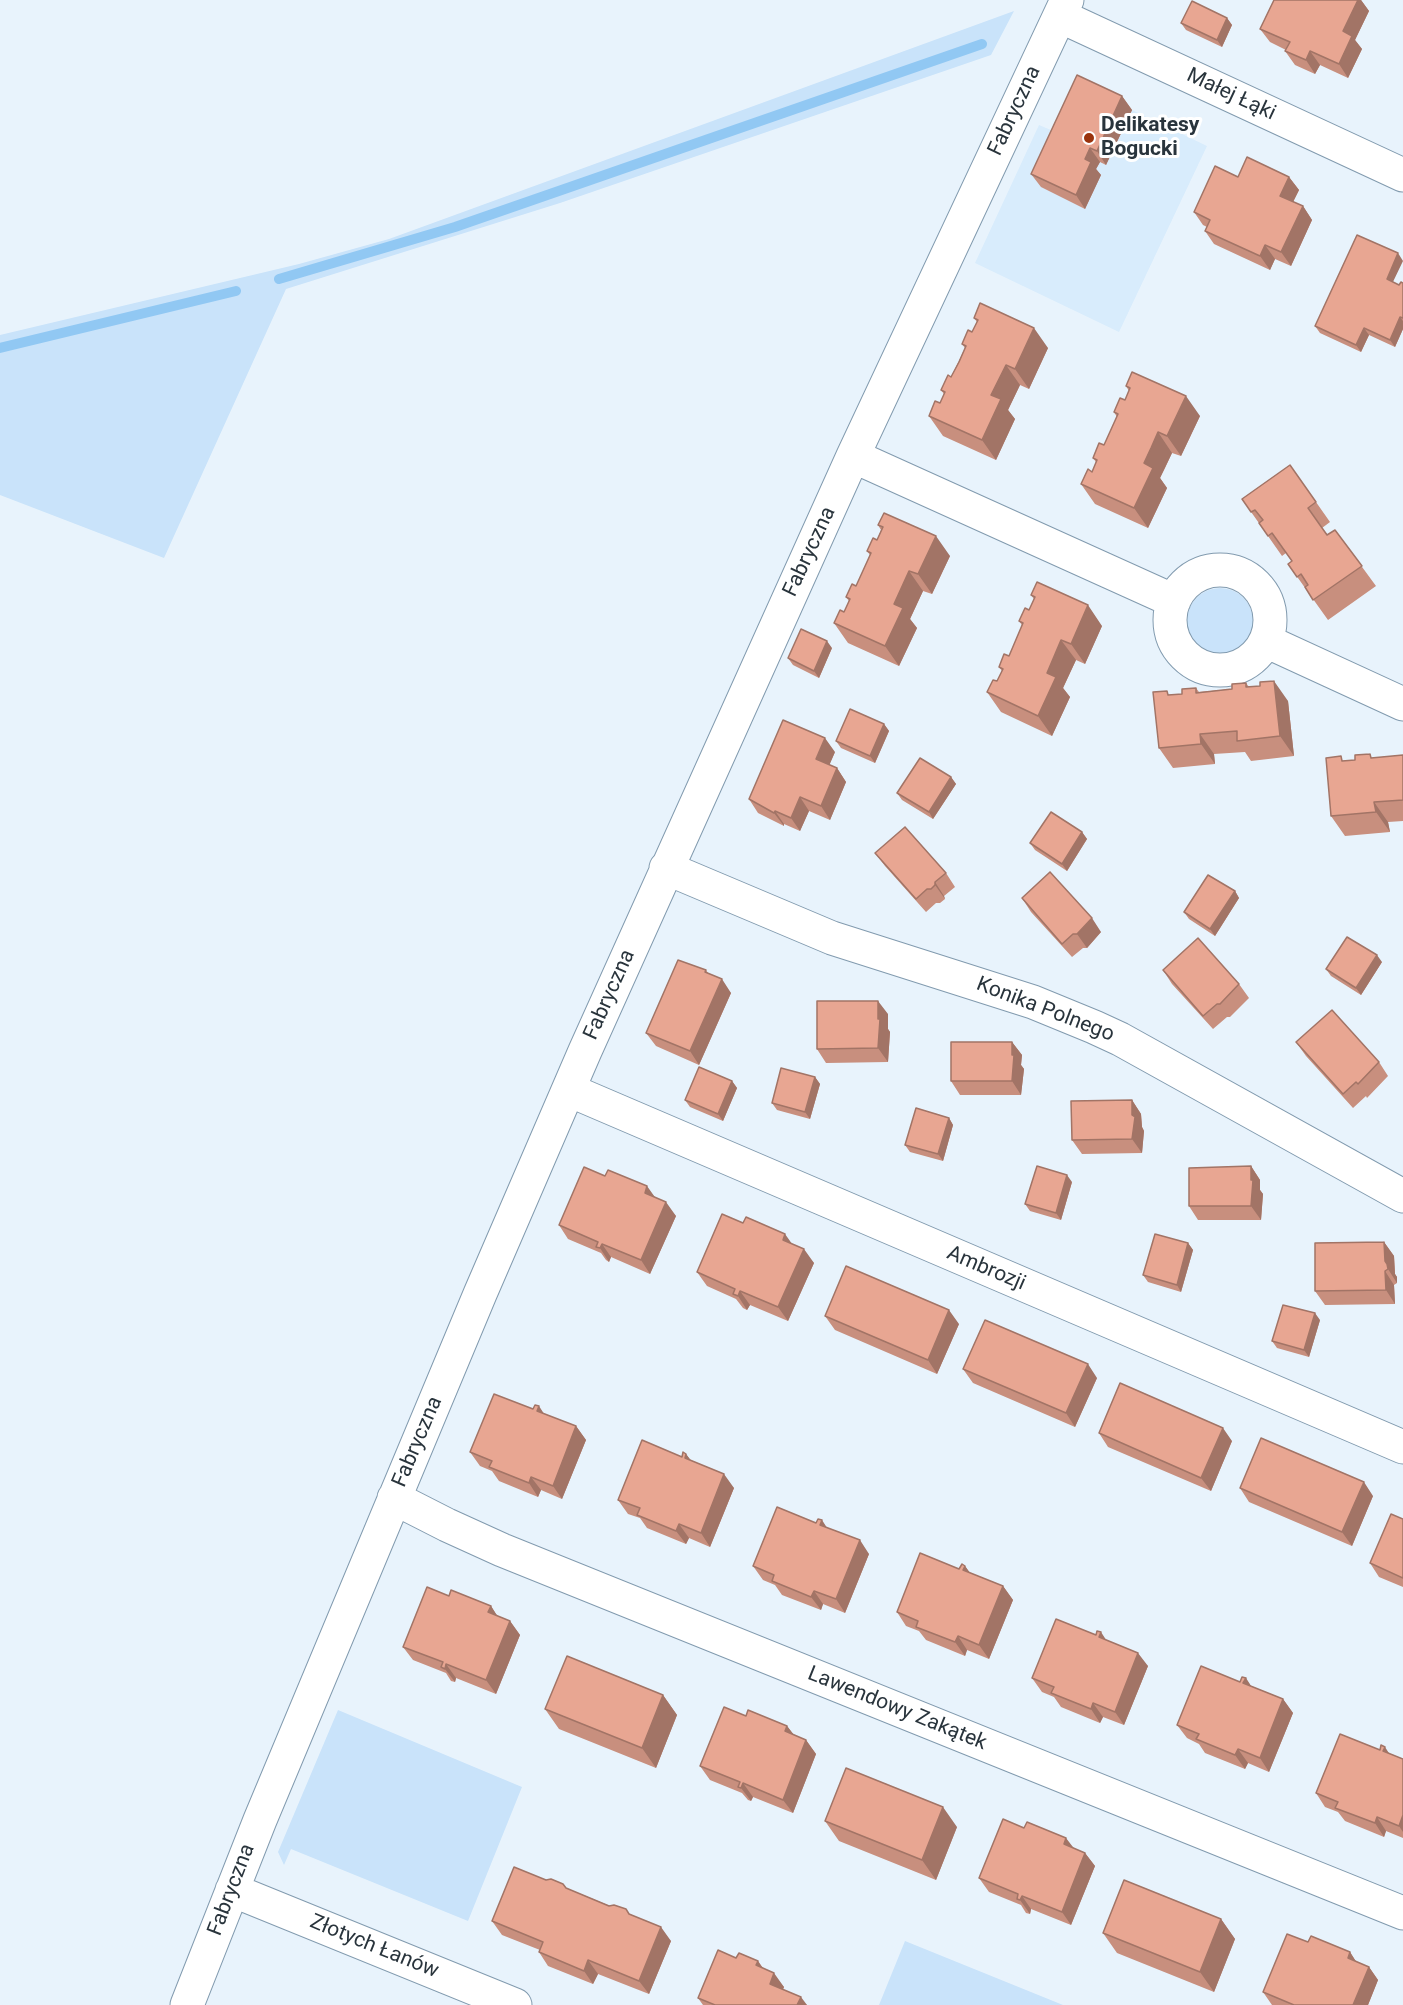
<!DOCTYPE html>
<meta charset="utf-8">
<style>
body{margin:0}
canvas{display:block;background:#e8f3fc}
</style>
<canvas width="1403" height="2005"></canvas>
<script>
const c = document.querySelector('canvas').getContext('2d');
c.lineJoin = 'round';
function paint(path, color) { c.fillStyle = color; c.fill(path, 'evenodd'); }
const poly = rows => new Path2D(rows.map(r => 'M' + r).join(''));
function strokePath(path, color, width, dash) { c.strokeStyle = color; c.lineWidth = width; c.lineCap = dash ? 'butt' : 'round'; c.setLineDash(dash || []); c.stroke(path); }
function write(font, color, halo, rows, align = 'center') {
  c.font = font + ' Roboto,sans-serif'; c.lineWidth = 6; c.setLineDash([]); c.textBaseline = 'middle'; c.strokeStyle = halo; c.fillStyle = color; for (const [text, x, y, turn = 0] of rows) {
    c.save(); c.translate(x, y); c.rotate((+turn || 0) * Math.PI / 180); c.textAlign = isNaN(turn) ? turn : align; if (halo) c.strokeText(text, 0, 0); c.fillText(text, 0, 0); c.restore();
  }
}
paint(poly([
 [1132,110,1207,146,1119,332,975,263,1039,125,1065,136]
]), '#d8ecfc');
paint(poly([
 [1014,11,991,55,560,203,286,289,164,558,0,495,0,335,299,264,389,239],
 '1187 621a33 33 0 1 1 66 0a33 33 0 1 1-66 0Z',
 [338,1710,522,1787,468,1921,291,1849,284,1865,278,1852],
 [905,1941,1063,2005,879,2005]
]), '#c9e3fa');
strokePath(poly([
 [279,279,455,227,982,44],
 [0,348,236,291]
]), '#91c8f3', 10);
const minor = poly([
 [1060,16,1403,175],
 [853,456,1174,601],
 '1170 620a50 50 0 1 1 100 0a50 50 0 1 1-100 0Z',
 [1266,641,1403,704],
 [666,868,832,938,1033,1002,1094,1027,1120,1039,1403,1196],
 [569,1090,1403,1447],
 [394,1498,447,1525,502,1550,1403,1913],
 [232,1890,515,2005],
 [187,2005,260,1820,480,1294,585,1051,853,456,1067,0]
]);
strokePath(minor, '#829baf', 35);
strokePath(minor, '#fff', 33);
paint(poly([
 [1274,0,1361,0,1369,11,1355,40,1362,49,1348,78,1320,65,1315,74,1295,65,1285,51,1286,50,1270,42,1260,29],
 [1227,18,1232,25,1222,47,1186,30,1181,23],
 [1122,96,1132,110,1106,165,1100,162,1096,169,1101,175,1085,209,1041,187,1031,174],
 [1238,177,1289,177,1299,190,1293,202,1303,206,1312,220,1291,266,1275,259,1270,270,1214,244,1205,231,1207,227,1203,225,1194,212],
 [1393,282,1399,285,1403,283,1403,329,1395,347,1369,335,1361,352,1320,333,1315,326],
 [974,318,1048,348,1029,389,1020,385,1008,410,1015,419,996,460,943,436,929,416,940,403,944,394,941,390,951,377,965,348,962,344,972,332,977,322],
 [1126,386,1200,416,1181,456,1172,453,1165,468,1160,478,1167,488,1148,528,1095,504,1081,484,1092,472,1096,462,1093,458,1104,445,1117,417,1114,412,1125,400,1129,391],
 [1290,465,1330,522,1322,528,1328,535,1335,530,1376,586,1328,620,1288,564,1292,561,1286,553,1282,556,1242,499],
 [878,525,950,556,932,594,923,591,910,619,917,628,899,666,848,643,834,623,844,612,849,601,846,597,856,586,870,555,867,551,877,540,881,530],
 [1031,595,1102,626,1085,664,1076,660,1063,688,1070,697,1052,736,1001,712,987,692,997,681,1002,671,999,667,1009,656,1022,625,1019,621,1029,610,1034,599],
 [832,648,819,678,793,665,788,658],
 [1246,683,1249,687,1288,701,1294,756,1251,761,1245,752,1214,754,1215,764,1173,768,1159,748,1170,695,1182,694,1196,688,1199,692,1232,689],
 [884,724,889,731,875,763,841,748,836,741],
 [835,752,829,765,837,768,846,782,830,820,809,811,800,831,784,824,784,826,758,813,749,799],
 [1403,755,1403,821,1388,822,1390,832,1345,836,1331,816,1344,761],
 [951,777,956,784,933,819,902,800,897,793],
 [1082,832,1087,839,1067,871,1035,850,1030,843],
 [875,853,946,873,955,887,944,896,945,899,940,903,936,903,926,912,885,866],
 [1235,891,1239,898,1215,936,1189,919,1184,912],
 [1022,898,1101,932,1087,948,1083,948,1072,957,1031,912],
 [1382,962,1361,995,1331,976,1326,969],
 [706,970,708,973,731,993,699,1065,656,1046,646,1033],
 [1163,970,1239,984,1249,998,1230,1017,1227,1017,1213,1029,1172,984],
 [888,1014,888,1029,890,1032,888,1062,826,1063,817,1049],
 [1012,1042,1022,1055,1021,1065,1024,1069,1021,1095,960,1095,951,1081],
 [1296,1042,1379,1062,1388,1076,1367,1098,1366,1096,1353,1108,1306,1056],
 [815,1077,820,1084,810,1119,777,1110,772,1103],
 [732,1081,737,1088,723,1121,690,1107,685,1100],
 [1132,1100,1141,1114,1142,1127,1144,1131,1142,1153,1082,1154,1072,1140],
 [949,1118,953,1125,943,1161,910,1152,905,1145],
 [1251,1166,1260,1180,1260,1190,1263,1194,1261,1220,1198,1220,1189,1206],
 [1072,1182,1061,1220,1030,1211,1025,1204],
 [654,1197,676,1216,650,1274,611,1257,609,1262,606,1260,601,1253,568,1239,559,1225],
 [1384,1242,1394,1256,1395,1274,1397,1277,1397,1283,1394,1285,1395,1304,1325,1305,1315,1291],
 [1188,1243,1193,1250,1181,1292,1148,1282,1143,1275],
 [792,1244,814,1263,788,1321,750,1305,747,1310,743,1308,736,1299,707,1286,697,1272],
 [825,1316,959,1324,937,1374,835,1330],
 [1320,1320,1309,1357,1277,1348,1272,1341],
 [963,1369,1097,1378,1075,1427,973,1383],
 [544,1414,576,1426,586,1440,562,1499,541,1490,538,1497,499,1481,492,1471,480,1466,470,1452],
 [1099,1433,1232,1441,1211,1491,1108,1447],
 [686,1454,691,1461,734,1488,710,1547,689,1538,686,1544,647,1528,640,1518,628,1514,618,1500],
 [1240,1488,1373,1496,1352,1546,1249,1502],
 [1403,1519,1403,1587,1379,1577,1370,1563],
 [827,1528,869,1554,845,1613,823,1604,821,1610,782,1595,775,1585,763,1580,753,1566],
 [965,1566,970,1573,1003,1586,1013,1600,989,1659,967,1650,965,1656,926,1640,919,1631,906,1626,897,1612],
 [449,1596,491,1606,497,1616,510,1621,520,1635,496,1694,456,1678,455,1682,451,1681,446,1673,413,1660,403,1647],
 [1106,1640,1148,1666,1124,1725,1103,1717,1100,1723,1061,1707,1054,1697,1042,1692,1032,1678],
 [1251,1686,1283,1699,1293,1713,1269,1772,1248,1763,1245,1769,1205,1753,1199,1744,1187,1738,1177,1725],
 [663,1695,677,1715,656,1768,559,1729,545,1709],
 [746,1716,787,1726,794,1735,806,1740,816,1754,793,1813,753,1797,751,1801,748,1800,742,1793,710,1780,700,1766],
 [1390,1754,1403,1759,1403,1838,1386,1831,1384,1837,1345,1821,1338,1812,1325,1807,1316,1793],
 [825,1821,957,1827,936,1880,839,1841],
 [1073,1848,1085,1853,1095,1866,1071,1925,1031,1909,1030,1914,1026,1913,1021,1905,989,1892,979,1878],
 [566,1888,630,1914,671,1941,649,1994,598,1974,593,1984,548,1966,539,1952,540,1950,502,1935,492,1921],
 [1221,1919,1235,1939,1214,1992,1117,1953,1103,1933],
 [1308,1942,1350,1952,1356,1962,1369,1967,1378,1980,1368,2005,1272,2005,1263,1992],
 [736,1958,758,1961,763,1968,784,1987,783,1989,807,2005,703,2005,698,1998]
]), '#c88f7e');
paint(poly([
 [1358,0,1361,0,1369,11,1355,40,1362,49,1348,78,1339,64,1343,31],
 [1227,18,1232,25,1222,47,1217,40],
 [1310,51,1320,65,1315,74,1306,60],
 [1122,96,1132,110,1106,165,1097,151],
 [1090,148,1100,162,1096,169,1101,175,1085,209,1076,195,1085,159],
 [1289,177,1299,190,1289,210,1280,196],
 [1303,206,1312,220,1291,266,1281,252],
 [1265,245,1275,259,1270,270,1260,256],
 [1398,253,1403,261,1391,286,1387,279],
 [1400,317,1403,321,1403,329,1395,347,1390,340],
 [1034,328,1048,348,1029,389,1015,369],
 [1364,328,1369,335,1361,352,1356,345],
 [1006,365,1020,385,1008,410,1015,419,996,460,982,440,991,395],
 [1186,396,1200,416,1181,456,1167,436],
 [1158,432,1172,453,1160,478,1167,488,1148,528,1134,508,1144,463],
 [936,536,950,556,932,594,918,574],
 [909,571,923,591,910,619,917,628,899,666,885,646,894,604],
 [1088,605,1102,626,1085,664,1071,644],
 [1061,640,1076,660,1063,688,1070,697,1052,736,1038,716,1047,673],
 [827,641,832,648,819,678,814,671],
 [1274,681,1288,701,1294,756,1280,736],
 [884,724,889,731,875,763,870,756],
 [1200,734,1214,754,1215,764,1201,744],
 [825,738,835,752,826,773,816,759],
 [837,768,846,782,830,820,821,806],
 [951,777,956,784,933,819,929,812],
 [800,797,809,811,800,831,791,818],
 [1374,802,1388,822,1390,832,1376,812],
 [775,811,784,824,784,826,774,813],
 [1082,832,1087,839,1067,871,1062,864],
 [935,882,944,896,945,899,935,885],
 [1235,891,1239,898,1215,936,1210,929],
 [1092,918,1101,932,1087,948,1077,934],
 [1377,955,1382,962,1361,995,1356,988],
 [722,979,731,993,699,1065,690,1051],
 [878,1001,888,1014,888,1029,890,1032,888,1062,878,1048],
 [1012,1042,1022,1055,1021,1065,1024,1069,1021,1095,1012,1081],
 [815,1077,820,1084,810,1119,805,1112],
 [732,1081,737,1088,723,1121,718,1114],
 [1132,1100,1141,1114,1142,1127,1144,1131,1142,1153,1132,1139],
 [949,1118,953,1125,943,1161,938,1154],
 [1251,1166,1260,1180,1260,1190,1263,1194,1261,1220,1251,1206],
 [1067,1175,1072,1182,1061,1220,1056,1213],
 [647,1186,657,1200,645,1193],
 [666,1202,676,1216,650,1274,641,1260],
 [785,1234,795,1248,783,1240],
 [1384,1242,1394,1256,1395,1274,1397,1277,1397,1283,1388,1269,1385,1261],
 [1188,1243,1193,1250,1181,1292,1177,1285],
 [602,1244,611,1257,609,1262,600,1248],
 [804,1249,814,1263,788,1321,778,1307],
 [1385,1271,1394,1285,1395,1304,1386,1290],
 [740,1291,750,1305,747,1310,738,1296],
 [949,1310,959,1324,937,1374,928,1360],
 [1315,1313,1320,1320,1309,1357,1304,1350],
 [1088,1364,1097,1378,1075,1427,1066,1413],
 [539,1406,548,1420,537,1411],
 [576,1426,586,1440,562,1499,553,1486],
 [1223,1428,1232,1441,1211,1491,1201,1478],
 [686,1454,696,1467,685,1458],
 [724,1474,734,1488,710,1547,701,1533],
 [531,1477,541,1490,538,1497,529,1483],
 [1364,1482,1373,1496,1352,1546,1342,1532],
 [822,1520,831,1534,820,1525],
 [679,1524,689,1538,686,1544,676,1531],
 [860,1540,869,1554,845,1613,836,1599],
 [965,1566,975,1580,963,1570],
 [1003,1586,1013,1600,989,1659,979,1645],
 [814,1591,823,1604,821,1610,811,1597],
 [491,1606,500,1620,488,1612],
 [510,1621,520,1635,496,1694,486,1680],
 [1101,1632,1110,1646,1099,1637],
 [958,1636,967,1650,965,1656,955,1642],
 [1138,1653,1148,1666,1124,1725,1115,1712],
 [446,1664,456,1678,455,1682,445,1669],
 [1246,1678,1255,1692,1243,1683],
 [663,1695,677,1715,656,1768,642,1748],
 [1283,1699,1293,1713,1269,1772,1260,1758],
 [1093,1703,1103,1717,1100,1723,1091,1709],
 [787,1726,797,1739,785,1731],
 [806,1740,816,1754,793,1813,783,1800],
 [1385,1747,1394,1761,1383,1751],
 [1238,1749,1248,1763,1245,1769,1235,1755],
 [743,1783,753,1797,751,1801,741,1788],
 [943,1807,957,1827,936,1880,922,1860],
 [1403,1815,1403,1832,1399,1826],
 [1377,1817,1386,1831,1384,1837,1375,1823],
 [1066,1838,1076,1851,1064,1844],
 [1085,1853,1095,1866,1071,1925,1062,1912],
 [1022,1896,1031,1909,1030,1914,1020,1900],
 [1221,1919,1235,1939,1214,1992,1200,1972],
 [661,1927,671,1941,649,1994,639,1981],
 [1350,1952,1359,1966,1348,1958],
 [588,1960,598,1974,593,1984,584,1971],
 [758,1961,767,1975,756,1965],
 [1369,1967,1378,1980,1368,2005,1353,2005],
 [774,1973,784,1987,779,1998,770,1984],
 [801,1997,807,2005,797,2005]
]), '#a27466');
const building = poly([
 [1274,0,1358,0,1343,31,1352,36,1339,64,1310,51,1306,60,1285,51,1290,42,1260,29,1274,0],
 [1192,1,1227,18,1217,40,1181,23,1192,1],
 [1077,75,1122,96,1097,151,1090,148,1085,159,1091,162,1076,195,1031,174,1077,75],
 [1247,157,1289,177,1280,196,1303,206,1281,252,1265,245,1260,256,1205,231,1210,220,1194,212,1215,166,1238,177,1247,157],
 [1357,235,1398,253,1387,279,1399,285,1401,282,1403,283,1403,318,1400,317,1390,340,1364,328,1356,345,1315,326,1357,235],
 [980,303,1034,328,1015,369,1006,365,991,395,1001,399,982,440,929,416,935,401,940,403,945,392,941,390,948,375,951,377,959,362,966,346,962,344,968,330,972,332,978,320,974,318,980,303],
 [1132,372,1186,396,1167,436,1158,432,1151,448,1144,463,1153,468,1134,508,1081,484,1088,469,1092,472,1097,460,1093,458,1099,443,1104,445,1118,414,1114,412,1120,398,1125,400,1130,388,1126,386,1132,372],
 [1290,465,1316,502,1308,508,1327,535,1335,530,1362,566,1313,600,1305,587,1308,585,1301,574,1297,577,1288,564,1292,561,1272,533,1268,536,1259,523,1263,520,1255,510,1251,512,1242,499,1290,465],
 [884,513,936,536,918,574,909,571,894,604,903,608,885,646,834,623,840,610,844,612,850,599,846,597,852,584,856,586,871,553,867,551,873,538,877,540,883,527,878,525,884,513],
 [1037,582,1088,605,1071,644,1061,640,1047,673,1056,677,1038,716,987,692,993,680,997,681,1003,669,999,667,1004,654,1009,656,1023,623,1019,621,1025,608,1029,610,1035,597,1031,595,1037,582],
 [801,629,827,641,814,671,788,658,801,629],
 [1274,681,1280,736,1237,741,1237,731,1200,734,1201,744,1159,748,1153,692,1167,691,1168,695,1182,694,1182,689,1196,688,1196,693,1232,689,1232,684,1246,683,1246,687,1260,686,1260,682,1274,681],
 [850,709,884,724,870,756,836,741,850,709],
 [783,720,825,738,816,759,837,768,821,806,800,797,791,818,775,811,774,813,749,799,783,720],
 [1370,754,1371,758,1403,755,1403,800,1374,802,1376,812,1331,816,1326,758,1341,756,1342,761,1355,760,1355,755,1370,754],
 [920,758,951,777,929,812,897,793,920,758],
 [1051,812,1082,832,1062,864,1030,843,1051,812],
 [905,827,946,873,935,882,935,885,931,889,927,889,916,899,875,853,905,827],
 [1050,872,1092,918,1077,934,1073,934,1062,944,1022,898,1050,872],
 [1208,875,1235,891,1210,929,1184,912,1208,875],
 [1347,937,1377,955,1356,988,1326,969,1347,937],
 [1198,938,1239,984,1220,1004,1217,1004,1203,1016,1163,970,1198,938],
 [678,960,706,970,705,972,722,979,690,1051,646,1033,678,960],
 [817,1001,878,1001,878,1019,880,1019,878,1048,817,1049,817,1001],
 [1332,1010,1379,1062,1358,1084,1356,1082,1343,1094,1296,1042,1332,1010],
 [951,1042,1012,1042,1012,1055,1014,1055,1012,1081,951,1081,951,1042],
 [699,1067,732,1081,718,1114,685,1100,699,1067],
 [781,1068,815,1077,805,1112,772,1103,781,1068],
 [1132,1100,1132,1115,1135,1117,1132,1139,1072,1140,1071,1101,1132,1100],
 [916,1108,949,1118,938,1154,905,1145,916,1108],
 [1037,1166,1067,1175,1056,1213,1025,1204,1037,1166],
 [1251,1166,1251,1180,1253,1180,1251,1206,1189,1206,1189,1168,1251,1166],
 [584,1167,605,1176,608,1170,647,1186,645,1193,666,1202,641,1260,602,1244,600,1248,596,1247,598,1242,559,1225,584,1167],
 [722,1214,743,1223,746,1217,785,1234,783,1240,804,1249,778,1307,740,1291,738,1296,733,1294,735,1289,697,1272,722,1214],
 [1155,1234,1188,1243,1177,1285,1143,1275,1155,1234],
 [1384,1242,1385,1261,1387,1264,1388,1269,1385,1271,1386,1290,1315,1291,1315,1243,1384,1242],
 [846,1266,949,1310,928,1360,825,1316,846,1266],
 [1283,1305,1315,1313,1304,1350,1272,1341,1283,1305],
 [985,1320,1088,1364,1066,1413,963,1369,985,1320],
 [1120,1383,1223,1428,1201,1478,1099,1433,1120,1383],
 [494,1394,533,1409,535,1405,539,1406,537,1411,576,1426,553,1486,531,1477,529,1483,489,1467,492,1461,470,1452,494,1394],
 [1261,1438,1364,1482,1342,1532,1240,1488,1261,1438],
 [642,1440,682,1457,683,1452,686,1454,685,1458,724,1474,701,1533,679,1524,676,1531,637,1515,640,1508,618,1500,642,1440],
 [777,1507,816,1523,818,1519,822,1520,820,1525,860,1540,836,1599,814,1591,811,1597,772,1581,774,1575,753,1566,777,1507],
 [1391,1514,1403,1519,1403,1578,1370,1563,1391,1514],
 [920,1553,959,1569,962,1564,965,1566,963,1570,1003,1586,979,1645,958,1636,955,1642,916,1627,918,1621,897,1612,920,1553],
 [427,1587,449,1596,451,1590,491,1606,488,1612,510,1621,486,1680,446,1664,445,1669,441,1667,443,1662,403,1647,427,1587],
 [1056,1619,1096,1635,1097,1631,1101,1632,1099,1637,1138,1653,1115,1712,1093,1703,1091,1709,1051,1693,1054,1687,1032,1678,1056,1619],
 [567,1656,663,1695,642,1748,545,1709,567,1656],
 [1201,1666,1240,1682,1242,1677,1246,1678,1243,1683,1283,1699,1260,1758,1238,1749,1235,1755,1196,1739,1199,1734,1177,1725,1201,1666],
 [724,1707,746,1716,748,1710,787,1726,785,1731,806,1740,783,1800,743,1783,741,1788,738,1787,740,1782,700,1766,724,1707],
 [1340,1734,1380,1750,1381,1745,1385,1747,1383,1751,1403,1759,1403,1815,1399,1826,1377,1817,1375,1823,1335,1808,1338,1802,1316,1793,1340,1734],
 [846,1768,943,1807,922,1860,825,1821,846,1768],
 [1003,1819,1024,1828,1027,1822,1066,1838,1064,1844,1085,1853,1062,1912,1022,1896,1020,1900,1017,1899,1018,1894,979,1878,1003,1819],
 [514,1867,546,1880,551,1879,563,1884,566,1888,609,1906,614,1905,626,1909,629,1914,661,1927,639,1981,588,1960,584,1971,539,1952,543,1942,492,1921,514,1867],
 [1124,1880,1221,1919,1200,1972,1103,1933,1124,1880],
 [1287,1934,1308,1942,1311,1936,1350,1952,1348,1958,1369,1967,1353,2005,1294,2005,1263,1992,1287,1934],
 [718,1950,736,1958,739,1953,758,1961,756,1965,774,1973,770,1984,801,1997,797,2005,715,2005,698,1998,718,1950]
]);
paint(building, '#e8a692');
strokePath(building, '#a27466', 1.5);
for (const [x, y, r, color] of [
 [1089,138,6,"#9a330d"]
]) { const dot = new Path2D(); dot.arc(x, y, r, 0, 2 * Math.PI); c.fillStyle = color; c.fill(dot); strokePath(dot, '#fff', 2); }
write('21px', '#29343c', '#fff', [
 ["Małej Łąki",1231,95,25],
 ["Fabryczna",1015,111,-65],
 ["Fabryczna",810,552,-65],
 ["Fabryczna",610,995,-66],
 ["Konika Polnego",1045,1010,21],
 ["Ambrozji",986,1269,23],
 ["Fabryczna",418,1442,-67],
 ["Lawendowy Zakątek",897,1709,22],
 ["Fabryczna",232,1890,-69],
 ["Złotych Łanów",374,1947,22]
]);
write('bold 21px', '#29343c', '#fff', [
 ["Delikatesy",1101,126],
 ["Bogucki",1101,150]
], 'left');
</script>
